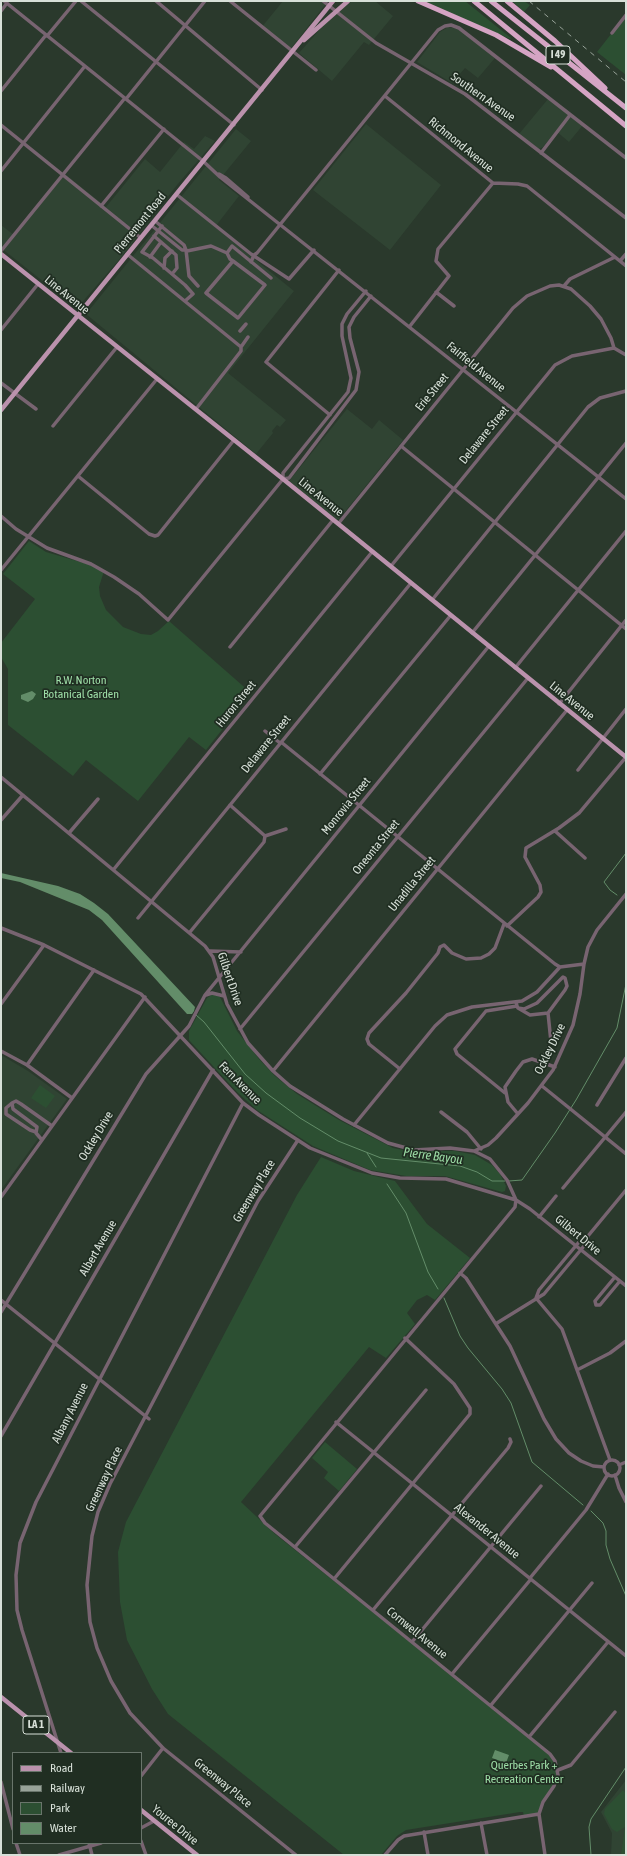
<!DOCTYPE html>
<style>
body{margin:0}
#map{position:relative;width:627px;height:1856px;overflow:hidden;background:#2a392c;font-family:"Asap Condensed",sans-serif}
canvas{display:block}
.frame{position:absolute;inset:0;border:2px solid #d7e0d8;pointer-events:none}
.legend{position:absolute;left:12px;top:1752px;width:130px;height:92px;box-sizing:border-box;background:#202e22;border:1px solid #69756b;margin:0;padding:5px 7px;list-style:none;font-size:12px;color:#d7e0d8}
.legend li{display:flex;align-items:center;gap:8px;height:20px}
.legend b{width:20px;border:1px solid #69756b}
</style>
<div id="map">
<canvas width="627" height="1856"></canvas>
<div class="frame"></div>
<ul class="legend">
<li><b style="height:5px;background:#bb92ad"></b>Road</li>
<li><b style="height:5px;background:#98a399"></b>Railway</li>
<li><b style="height:11px;background:#2c4f32"></b>Park</li>
<li><b style="height:11px;background:#638d69"></b>Water</li>
</ul>
</div>
<script>
const c = document.querySelector('canvas').getContext('2d');
c.lineJoin = 'round';
function paint(path, color) { c.fillStyle = color; c.fill(path, 'evenodd'); }
const poly = rows => new Path2D(rows.map(r => 'M' + r).join(''));
function strokePath(path, color, width, dash) { c.strokeStyle = color; c.lineWidth = width; c.lineCap = dash ? 'butt' : 'round'; c.setLineDash(dash || []); c.stroke(path); }
function write(font, color, halo, rows, align = 'center') {
  c.font = font + ' "Asap Condensed",sans-serif'; c.lineWidth = 3.5; c.setLineDash([]); c.textBaseline = 'middle'; c.strokeStyle = halo; c.fillStyle = color; for (const [text, x, y, turn = 0] of rows) {
    c.save(); c.translate(x, y); c.rotate((+turn || 0) * Math.PI / 180); c.textAlign = isNaN(turn) ? turn : align; if (halo) c.strokeText(text, 0, 0); c.fillText(text, 0, 0); c.restore();
  }
}
paint(poly([
 [283,1,328,1,289,51,261,28],
 [352,1,375,1,393,16,369,45,364,42,332,81,299,53,330,18],
 [448,27,458,29,495,58,478,78,465,68,452,83,417,62,440,32],
 [548,99,583,125,569,142,556,131,543,147,539,149,519,134],
 [366,124,441,185,390,250,313,190],
 [236,129,251,141,219,180,239,196,215,227,294,291,228,373,286,420,280,427,277,425,272,431,273,433,256,454,86,314],
 [205,136,215,141,177,185,118,261,78,307,73,305,1,248,1,225,14,235,65,174,106,207,145,159,160,172,184,142,194,149],
 [347,409,372,429,379,420,403,440,339,519,336,520,289,481],
 [1,1055,28,1071,67,1099,1,1190],
 [626,1780,626,1855,611,1855,612,1833,601,1812]
]), '#304433');
paint(poly([
 [424,1,465,1,511,38,510,39],
 [512,1,524,1,530,5,524,12],
 [626,15,626,75,597,52],
 [29,541,46,552,91,565,104,571,99,587,100,596,106,610,123,627,141,634,151,635,158,631,169,621,251,693,206,750,189,737,138,801,86,760,73,776,8,725,8,669,1,657,1,643,35,599,3,574],
 [213,994,220,997,237,1031,259,1059,275,1076,297,1094,339,1120,393,1148,408,1151,455,1151,475,1155,492,1165,500,1174,506,1186,505,1191,502,1192,445,1176,406,1176,370,1170,313,1146,257,1110,237,1092,189,1040,189,1031,207,998],
 [40,1085,55,1096,46,1108,31,1098],
 [321,1157,354,1171,395,1181,427,1224,470,1258,435,1300,427,1295,417,1300,407,1313,415,1324,386,1358,369,1347,241,1502,275,1534,548,1752,557,1768,556,1780,545,1798,539,1814,524,1816,523,1812,520,1812,406,1830,397,1836,381,1855,344,1855,168,1714,152,1689,127,1640,120,1602,118,1552,126,1522,297,1195],
 [325,1442,357,1469,339,1491,324,1478,328,1472,312,1458],
 [623,1790,626,1794,626,1855,621,1855,625,1827,617,1832,612,1829,604,1814,605,1809]
]), '#2c4f32');
paint(poly([
 [32,691,36,694,33,699,28,702,21,699,21,695],
 [1,873,58,886,80,894,94,903,108,914,195,1007,194,1011,192,1014,187,1014,102,920,89,910,20,882,1,878],
 [495,1750,509,1755,506,1763,492,1758]
]), '#638d69');
strokePath(poly([
 [617,895,610,890,604,882,626,853],
 [196,1015,204,1022,245,1074,266,1093,300,1118,338,1141,381,1158,460,1166,477,1172,492,1181,505,1181],
 [367,1153,376,1167],
 [509,1181,522,1180,555,1133,576,1100,617,1028,626,984],
 [387,1184,406,1213,428,1272,438,1289],
 [444,1298,460,1336,468,1348,502,1389,511,1403,532,1462,583,1505],
 [591,1511,603,1523,606,1531,606,1545,610,1559,626,1596],
 [591,1855,589,1827,591,1819,626,1767]
]), '#638d69', 1);
strokePath(poly([
 [4,1,203,161,220,177,626,499],
 [81,1,234,125],
 [156,1,262,90],
 [230,1,316,70],
 [323,1,376,43,465,94,626,218],
 [1,11,7,3],
 [612,33,626,15],
 [47,36,76,1],
 [1,91,46,35],
 [385,96,493,183,518,184,527,186,626,266],
 [126,99,205,1],
 [1,125,141,238],
 [541,153,570,115],
 [1,171,85,66],
 [219,174,226,178,248,197],
 [176,194,251,254,289,279,314,250],
 [101,206,164,129],
 [151,225,182,250,186,250,184,245,155,221],
 [162,226,142,252,153,258,185,285,193,294,185,301],
 [154,236,176,255,177,268,172,274],
 [186,250,189,276,198,286],
 [1,251,125,98],
 [187,251,211,246,227,253],
 [127,254,241,347,241,351,196,409],
 [150,257,161,242],
 [233,261,206,293,238,318,265,285,233,261,230,259,227,253,232,246,271,278],
 [620,261,626,254],
 [251,262,254,255,257,253,438,30,445,26,451,25,459,28,626,158],
 [164,268,165,258,172,251],
 [564,286,570,279,615,257],
 [436,292,454,306],
 [410,326,449,276,436,261,438,249,493,183],
 [1,330,38,284],
 [240,331,246,324],
 [241,347,248,337],
 [1,383,36,409],
 [330,415,266,362,339,270],
 [53,426,117,347],
 [401,446,626,629],
 [78,476,149,534,155,536,158,535,234,440],
 [283,479,289,478,356,390,359,372,350,338,349,327,354,317,371,296],
 [1,516,16,529,47,548,91,564,114,577,139,594,168,620,283,479,283,473,348,392,351,378,342,336,342,324,347,314,366,291],
 [338,524,513,308,527,296,550,286,559,285,571,289,590,306,601,319,611,338,614,348],
 [391,566,555,365,572,356,614,348,626,355],
 [1,570,157,379],
 [432,600,588,407,600,398,626,391],
 [472,633,626,443],
 [230,647,333,520],
 [515,668,626,531],
 [559,704,626,620],
 [265,731,280,743],
 [281,742,555,964,560,967],
 [578,770,626,709],
 [320,774,451,615],
 [1,777,205,946,213,957,227,1004,248,1043,273,1071,290,1086,343,1119,388,1143,414,1150,450,1148,474,1151,490,1159,507,1180,516,1200,515,1207,260,1516,265,1523,550,1754,555,1761,558,1775,554,1786,543,1802,539,1814,545,1855],
 [230,805,265,836,286,829],
 [1,820,23,795],
 [555,831,585,858],
 [69,833,98,799],
 [114,869,372,552],
 [138,918,411,583],
 [507,926,538,897,541,892,540,885,525,857,526,848,559,828,579,813,626,757],
 [1,928,44,945,141,994,243,1103,259,1115,310,1148,372,1173,400,1178,446,1179,516,1200,530,1209,626,1286],
 [190,932,264,842,265,836],
 [210,951,241,952],
 [206,995,212,993,224,996],
 [1,1004,44,945],
 [517,1006,518,1008,524,1009,537,1003,563,977,565,978,567,986,565,990,548,1013,530,1015,518,1008],
 [240,1029,528,678],
 [1,1051,27,1065,72,1098],
 [547,1063,544,1056,551,1042,548,1013],
 [27,1065,94,970],
 [400,1069,369,1044,367,1039,369,1033,406,993,438,953,440,947,444,945,452,953,466,959,481,958,489,954,495,948,504,924],
 [273,1071,567,710],
 [542,1086,626,1154],
 [505,1093,457,1054,455,1049,486,1011,517,1006,516,1002],
 [12,1103,6,1108,6,1114,30,1130,36,1132],
 [597,1105,626,1058],
 [441,1112,467,1132,481,1149],
 [518,1114,508,1102,505,1087,516,1071,523,1062,532,1059,555,1067],
 [354,1125,435,1026,447,1015,472,1007,522,1001,537,992,560,967,584,964],
 [42,1140,36,1133,37,1127,13,1109,12,1103,16,1101,21,1104,52,1126],
 [474,1151,488,1145,496,1138,528,1103,553,1070,573,1025,580,994,584,964,588,947,597,930,626,894],
 [563,1188,626,1112],
 [1,1197,145,997],
 [539,1217,556,1196],
 [588,1236,579,1242,539,1290,536,1298,562,1329,610,1460],
 [460,1273,466,1278,510,1346,544,1419,556,1439,569,1453,581,1461,593,1466,604,1467],
 [615,1277,595,1301,596,1305,600,1305,620,1281],
 [1,1300,149,1419],
 [1,1312,146,1074,189,1026,205,995,489,646],
 [497,1323,544,1294,584,1246,588,1236,626,1190],
 [577,1370,610,1353,626,1341],
 [336,1422,626,1656],
 [1,1436,213,1070],
 '604 1468a8 8 0 1 1 16 0a8 8 0 1 1-16 0Z',
 [619,1465,626,1462],
 [615,1475,619,1488,626,1502],
 [295,1547,426,1390],
 [530,1578,586,1510,608,1474],
 [334,1579,470,1414,470,1408,454,1384,405,1338],
 [373,1610,508,1448,511,1442,510,1439],
 [412,1642,541,1486],
 [452,1674,531,1579],
 [491,1705,592,1583],
 [529,1737,608,1642],
 [61,1753,22,1630,17,1610,16,1575,20,1543,36,1502,243,1103],
 [558,1770,571,1765,615,1712],
 [141,1776,163,1748],
 [1,1782,13,1829],
 [481,1823,487,1855],
 [141,1828,154,1821],
 [424,1832,428,1855],
 [141,1841,146,1855],
 [16,1843,20,1855],
 [89,1843,92,1855],
 [59,1855,101,1843],
 [296,1855,163,1748,130,1713,111,1681,97,1648,90,1622,87,1585,92,1536,98,1512,110,1484,258,1201,298,1140],
 [385,1855,398,1840,404,1836,539,1814]
]), '#786471', 3.5);
strokePath(poly([
 [304,40,348,1],
 [1,254,283,479,626,757],
 [1,410,333,1],
 [1,1697,71,1753],
 [141,1810,197,1855]
]), '#bb92ad', 4.5);
strokePath(poly([
 [418,1,496,35,551,67],
 [474,1,626,126],
 [491,1,626,108],
 [507,1,555,41,605,88]
]), '#d5a4c4', 5);
strokePath(poly([
 [529,1,626,82]
]), '#98a399', 1, [5, 5]);
for (const [x, y, w] of [
 [558,55,24],
 [36,1725,26]
]) { const box = new Path2D(); box.roundRect(x - w / 2, y - 9, w, 18, 3); c.fillStyle = '#202e22'; c.fill(box); strokePath(box, '#d7e0d8', 1); }
write('bold 11px', '#d7e0d8', null, [
 ["I 49",558,55],
 ["LA 1",36,1725]
]);
write('12px', '#d7e0d8', '#202e22', [
 ["Southern Avenue",483,97,35],
 ["Richmond Avenue",461,145,39],
 ["Pierremont Road",140,223,-51],
 ["Line Avenue",67,295,39],
 ["Fairfield Avenue",476,367,39],
 ["Erie Street",432,392,-51],
 ["Delaware Street",484,435,-51],
 ["Line Avenue",321,497,39],
 ["Line Avenue",572,701,39],
 ["Huron Street",236,704,-51],
 ["Delaware Street",266,744,-51],
 ["Monrovia Street",346,806,-51],
 ["Oneonta Street",376,847,-51],
 ["Unadilla Street",412,884,-51],
 ["Gilbert Drive",230,979,71],
 ["Ockley Drive",550,1049,-64],
 ["Fern Avenue",240,1083,45],
 ["Ockley Drive",96,1136,-59],
 ["Greenway Place",254,1191,-59],
 ["Gilbert Drive",578,1235,39],
 ["Albert Avenue",98,1248,-60],
 ["Albany Avenue",70,1413,-63],
 ["Greenway Place",104,1479,-65],
 ["Alexander Avenue",487,1531,39],
 ["Cornwell Avenue",417,1633,39],
 ["Greenway Place",223,1783,39],
 ["Youree Drive",175,1825,39]
]);
write('12px', '#9edea7', '#202e22', [
 ["R.W. Norton",81,680],
 ["Botanical Garden",81,694],
 ["Querbes Park +",524,1765],
 ["Recreation Center",524,1779]
]);
write('italic 13px', '#9cdca5', '#202e22', [
 ["Pierre Bayou",433,1156,8]
]);
</script>
